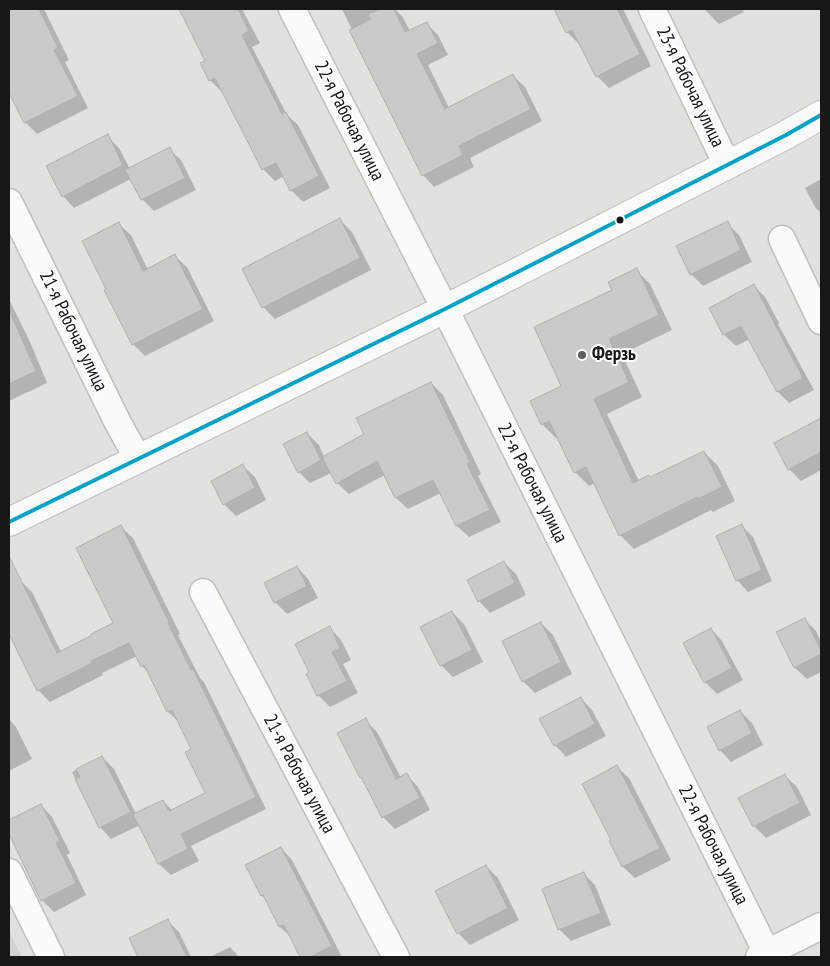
<!DOCTYPE html>
<meta charset="utf-8">
<style>
body{margin:0}
#map{position:relative;width:830px;height:966px;overflow:hidden;background:#e0e2de;font-family:"PT Sans Narrow",sans-serif}
canvas{display:block}
.frame{position:absolute;inset:0;border:10px solid #161815;pointer-events:none}
</style>
<div id="map">
<canvas width="830" height="966"></canvas>
<div class="frame"></div>
</div>
<script>
const c = document.querySelector('canvas').getContext('2d');
c.lineJoin = 'round';
function paint(path, color) { c.fillStyle = color; c.fill(path, 'evenodd'); }
const poly = rows => new Path2D(rows.map(r => 'M' + r).join(''));
function strokePath(path, color, width, dash) { c.strokeStyle = color; c.lineWidth = width; c.lineCap = dash ? 'butt' : 'round'; c.setLineDash(dash || []); c.stroke(path); }
function write(font, color, halo, rows, align = 'center') {
  c.font = font + ' "PT Sans Narrow",sans-serif'; c.lineWidth = 4; c.setLineDash([]); c.textBaseline = 'middle'; c.strokeStyle = halo; c.fillStyle = color; for (const [text, x, y, turn = 0] of rows) {
    c.save(); c.translate(x, y); c.rotate((+turn || 0) * Math.PI / 180); c.textAlign = isNaN(turn) ? turn : align; if (halo) c.strokeText(text, 0, 0); c.fillText(text, 0, 0); c.restore();
  }
}
paint(poly([
 [9,931,22,957,9,957]
]), '#cfd5cc');
paint(poly([
 [9,9,44,9,69,60,65,62,88,108,37,134,25,122,9,87],
 [180,9,242,9,260,43,252,47,287,115,298,125,330,188,303,202,291,190,284,176,275,181,263,169,222,92,210,80,207,61],
 [342,9,395,9,402,16,410,31,426,23,438,35,448,55,428,65,449,108,513,76,525,87,542,121,470,158,474,167,434,187,423,175],
 [555,9,623,9,651,66,609,88,597,76,580,43,579,44,567,32],
 [705,9,742,9,744,12,719,24,707,12],
 [107,136,119,148,130,169,169,149,181,160,196,190,154,211,142,199,131,179,74,208,63,196],
 [821,179,821,213,815,207,805,188],
 [340,220,352,232,371,270,275,319,263,307,244,269],
 [727,223,739,235,752,262,703,286,691,274],
 [119,224,131,235,148,270,175,256,187,267,214,321,145,356,133,344],
 [636,270,650,284,672,330,622,354,642,397,607,414,639,481,650,478,704,452,718,466,735,501,713,512,711,510,634,549,620,535,595,483,589,486,575,472,558,437,556,438,542,424,613,291],
 [754,286,765,297,779,323,778,324,814,390,789,403,778,392,750,339,736,346,724,335,710,309],
 [9,299,31,344,47,383,9,401],
 [431,383,443,395,481,474,478,476,501,522,469,537,457,526,441,493,408,509,396,498,385,475,349,494,337,483,331,473,310,483,299,472,307,433,319,445,324,457,366,434],
 [817,422,821,426,821,470,801,481,789,469],
 [243,466,255,477,266,500,236,516,224,504],
 [742,526,753,537,772,581,748,592,737,580],
 [121,527,133,538,180,634,178,635,200,678,204,682,266,809,191,846,199,861,171,875,159,864,140,825,111,839,100,827,72,772,102,757,114,769,136,814,163,801,173,811,206,794,192,750,179,722,168,712,150,674,142,666,137,656,102,673,103,675,50,702,38,690,9,631,9,586,20,580,32,592,61,652,115,623],
 [504,563,516,574,526,595,490,613,479,601],
 [297,567,308,579,318,598,287,614,275,602],
 [452,612,464,624,483,662,453,677,441,665,422,627],
 [804,619,816,631,821,642,821,672,807,679,795,668,778,633],
 [541,623,553,635,572,674,535,693,523,681],
 [330,628,341,640,351,660,343,664,358,693,330,707,318,695],
 [711,629,722,641,743,680,717,694,705,682],
 [581,698,592,710,606,736,566,757,555,745],
 [740,711,752,723,763,745,731,762,720,750],
 [9,719,16,727,32,759,9,771],
 [365,720,377,732,401,778,407,775,418,787,430,810,395,829,383,817,365,782,361,777],
 [617,767,629,778,671,860,635,878,623,867,610,841,612,840],
 [785,776,797,787,811,815,766,838,754,826],
 [41,805,52,817,70,853,67,855,86,895,54,912,42,900,9,832,9,821],
 [281,848,292,860,342,957,301,957,292,938,280,927,267,901,262,896,246,865],
 [486,866,498,878,519,920,470,945,458,933],
 [584,874,595,885,611,925,571,941,559,929],
 [167,920,179,932,191,957,140,957,130,939],
 [230,947,239,957,210,957]
]), '#0003');
const building = poly([
 [9,9,39,9,58,48,54,50,78,96,24,123,9,93,9,9],
 [179,9,238,9,249,31,242,35,282,114,286,112,319,176,290,191,276,163,262,170,215,78,209,81,200,63,205,61,179,9],
 [380,9,394,9,405,32,427,22,438,43,417,54,445,109,513,74,531,109,459,146,463,155,422,176,349,30,371,19,368,14,380,9],
 [554,9,617,9,640,54,596,77,572,30,566,33,554,9],
 [108,134,123,165,62,197,46,166,108,134],
 [170,147,185,178,141,200,125,170,170,147],
 [340,218,360,258,262,308,242,269,340,218],
 [728,221,741,250,690,275,676,246,728,221],
 [119,222,143,271,175,254,203,309,132,345,104,290,106,289,82,241,119,222],
 [637,268,659,315,609,339,629,382,594,399,633,483,649,475,650,477,704,451,722,487,698,499,697,497,619,536,586,467,574,473,549,421,541,425,530,401,561,386,534,327,612,290,608,282,637,268],
 [754,284,803,378,777,392,741,326,723,335,709,308,754,284],
 [9,310,36,371,9,384,9,310],
 [431,382,470,462,467,464,490,510,456,526,433,480,395,498,377,461,336,484,322,457,364,434,356,418,431,382],
 [821,418,821,452,788,470,774,443,821,418],
 [307,432,321,460,298,473,283,444,307,432],
 [243,464,255,488,223,505,211,481,243,464],
 [742,524,762,570,736,581,716,536,742,524],
 [121,525,169,622,168,623,191,670,193,669,256,797,181,834,188,849,158,864,133,814,163,800,169,811,205,793,185,752,191,749,172,710,167,712,144,665,141,667,129,643,91,661,92,663,37,691,9,634,9,556,57,653,92,635,91,634,113,623,76,548,121,525],
 [504,561,515,583,478,602,467,580,504,561],
 [297,566,307,586,274,603,264,583,297,566],
 [452,611,472,650,440,666,420,627,452,611],
 [805,618,821,651,821,654,794,668,776,632,805,618],
 [541,622,561,662,522,682,502,641,541,622],
 [330,626,340,648,332,652,347,681,317,696,306,674,309,672,295,644,330,626],
 [711,628,732,668,704,683,683,643,711,628],
 [581,697,595,724,554,746,539,719,581,697],
 [740,710,752,733,719,751,707,727,740,710],
 [366,718,396,779,407,773,420,798,382,818,361,777,360,778,337,733,366,718],
 [102,756,131,812,99,828,75,779,80,777,76,769,102,756],
 [617,765,660,848,622,867,609,841,611,840,582,784,617,765],
 [785,774,800,803,753,827,738,798,785,774],
 [41,804,60,841,56,843,76,883,41,901,9,834,9,820,41,804],
 [281,847,332,946,310,957,300,957,284,925,279,927,263,895,261,896,245,865,281,847],
 [486,865,508,908,457,934,435,891,486,865],
 [584,872,601,913,558,930,542,889,584,872],
 [168,919,187,957,138,957,129,938,168,919]
]);
paint(building, '#cbcaca');
strokePath(building, '#b0afaf', 1);
const street = poly([
 [292,9,445,309,769,957],
 [652,9,727,165],
 [9,202,118,423,138,459],
 [782,239,821,321],
 [203,592,396,957],
 [9,872,51,957],
 [759,957,821,926]
]);
const primary = poly([
 [9,522,445,309,786,135,821,115]
]);
strokePath(street, '#bebfbc', 29);
strokePath(primary, '#bebfbc', 30);
strokePath(street, '#fafbfa', 26);
strokePath(primary, '#fafbfa', 28);
strokePath(poly([
 [9,522,445,309,786,135,821,115]
]), '#01a2c5', 4);
for (const [x, y, r, color] of [
 [620,220,4.5,"#161815"],
 [582,355,5,"#5d5f5b"]
]) { const dot = new Path2D(); dot.arc(x, y, r, 0, 2 * Math.PI); c.fillStyle = color; c.fill(dot); strokePath(dot, '#fff', 2); }
write('19px', '#161815', '#fff', [
 ["23-я Рабочая улица",690,87,64],
 ["22-я Рабочая улица",349,121,63],
 ["21-я Рабочая улица",73,331,64],
 ["22-я Рабочая улица",532,483,63],
 ["21-я Рабочая улица",299,774,62],
 ["22-я Рабочая улица",713,845,63]
]);
write('bold 19px', '#161815', '#fff', [
 ["Ферзь",592,355]
], 'left');
</script>
